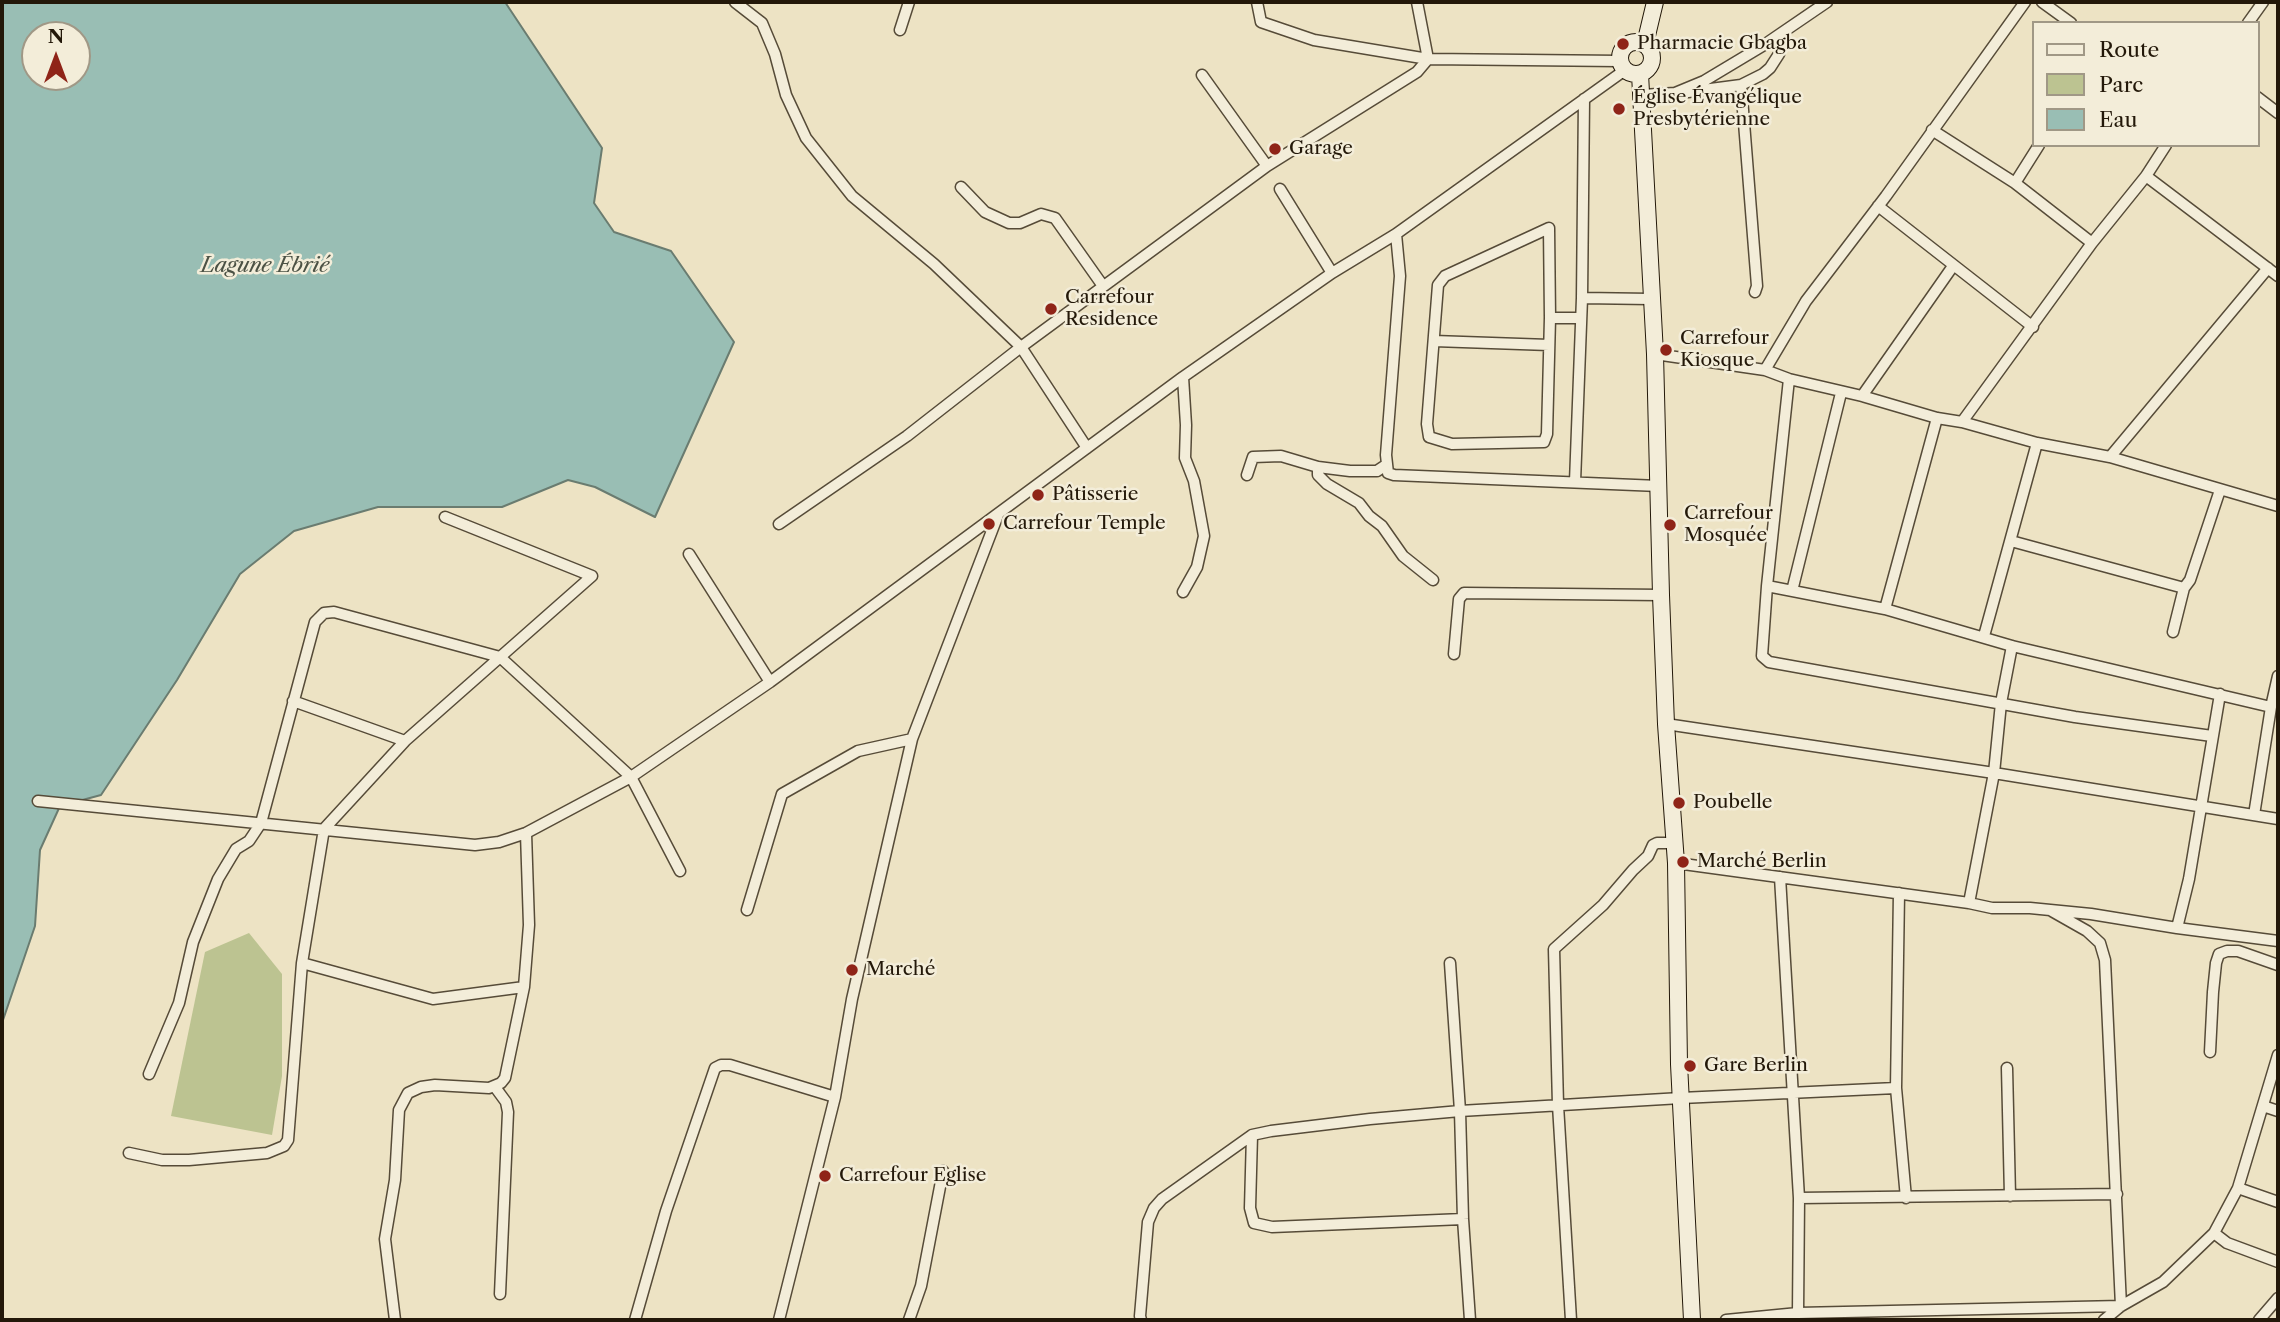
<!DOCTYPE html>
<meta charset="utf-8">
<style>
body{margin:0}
#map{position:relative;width:2280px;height:1322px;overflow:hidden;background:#ede3c4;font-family:"Libre Caslon Text",serif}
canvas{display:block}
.frame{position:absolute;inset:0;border:4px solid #231809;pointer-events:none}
.legend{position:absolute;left:2032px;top:21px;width:228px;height:126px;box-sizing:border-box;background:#f3edd9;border:2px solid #a09886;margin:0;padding:9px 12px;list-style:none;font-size:21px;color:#231809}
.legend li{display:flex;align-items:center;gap:14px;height:35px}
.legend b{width:35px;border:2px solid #a09886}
.north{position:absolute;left:21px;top:21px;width:70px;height:70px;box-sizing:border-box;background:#f3edd9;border:2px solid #a09886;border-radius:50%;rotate:0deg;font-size:19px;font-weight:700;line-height:28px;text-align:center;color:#231809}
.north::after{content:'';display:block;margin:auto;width:24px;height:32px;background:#8f2418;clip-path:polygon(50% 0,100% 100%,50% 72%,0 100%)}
</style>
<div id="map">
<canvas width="2280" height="1322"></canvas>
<div class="frame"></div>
<ul class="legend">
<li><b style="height:9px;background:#f3edd9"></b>Route</li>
<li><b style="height:19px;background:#bcc391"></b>Parc</li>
<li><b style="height:19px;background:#99beb4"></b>Eau</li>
</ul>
<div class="north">N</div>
</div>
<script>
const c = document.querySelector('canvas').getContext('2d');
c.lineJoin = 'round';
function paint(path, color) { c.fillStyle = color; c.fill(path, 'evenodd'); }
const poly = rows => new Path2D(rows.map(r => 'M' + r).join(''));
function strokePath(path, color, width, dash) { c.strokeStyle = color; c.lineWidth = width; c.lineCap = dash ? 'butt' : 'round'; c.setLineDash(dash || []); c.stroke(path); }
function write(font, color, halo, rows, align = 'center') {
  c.font = font + ' "Libre Caslon Text",serif'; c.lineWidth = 5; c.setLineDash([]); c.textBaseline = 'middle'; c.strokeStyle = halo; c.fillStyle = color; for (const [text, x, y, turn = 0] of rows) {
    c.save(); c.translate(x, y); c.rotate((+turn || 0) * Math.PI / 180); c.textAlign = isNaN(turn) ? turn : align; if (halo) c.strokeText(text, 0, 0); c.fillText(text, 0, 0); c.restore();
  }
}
paint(poly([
 [249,933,282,974,282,1076,272,1135,171,1116,205,952]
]), '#bcc391');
const water = poly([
 [2,2,505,2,602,148,594,203,614,232,671,251,734,342,655,517,595,487,568,480,502,507,378,507,294,531,240,574,177,680,101,795,60,806,40,850,35,926,2,1023,2,2],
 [35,35,77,35,77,77,35,77,35,35]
]);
paint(water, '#99beb4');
strokePath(water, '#6a7c70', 2);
const street = poly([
 [735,2,762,23,775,54,786,95,806,138,852,196,934,264,1021,347,1087,448],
 [1257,2,1261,22,1314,40,1428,59,1620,61],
 [1417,2,1428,59],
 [2042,2,2071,23],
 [2248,23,2263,2],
 [900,30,909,2],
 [1202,75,1267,166],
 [1741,85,1757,286,1755,292],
 [1688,92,1741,85,1763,74,1770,68,1779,54,1784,32],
 [1642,95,1675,93,1704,81,1764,45,1827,2],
 [2257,97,2278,113],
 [1932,130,2015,183,2092,243],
 [2146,176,2278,276],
 [2015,183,2039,145],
 [961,187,985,212,1009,223,1020,223,1041,214,1055,218,1103,286],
 [1280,189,1332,273],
 [1878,206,2033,327],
 [1396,234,1400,276,1386,455,1388,473,1394,475,1659,486],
 [1582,298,1651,299],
 [1550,318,1547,434,1544,442,1452,444,1429,437,1427,424,1438,285,1445,276,1549,228,1550,318,1581,318],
 [1434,341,1549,345],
 [1655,354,1765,370,1789,379,1862,396,1937,418,1962,422,2037,443,2110,457,2278,506],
 [1765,370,1806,301,1886,196,2025,2],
 [1789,379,1767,586,1885,609,2012,646,2271,707],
 [1862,396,1953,266],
 [1962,422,2092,243,2146,176,2166,145],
 [2110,457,2268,268],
 [1386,465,1377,471,1350,471,1318,467,1318,475,1327,484,1359,503,1369,516,1382,526,1403,556,1433,580],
 [1247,475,1253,457,1281,456,1318,467],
 [1575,482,1582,298,1584,99],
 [779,524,907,436,1021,347,1267,166,1417,72,1428,59],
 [2011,541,2184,588,2190,580,2220,490],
 [689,554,770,682],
 [1767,586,1762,656,1769,662,2075,717,2212,736],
 [1792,591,1841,393],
 [1183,592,1197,567,1204,536,1194,481,1185,458,1186,425,1183,377],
 [1885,609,1937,418],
 [2173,632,2184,588],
 [1984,636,2037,443],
 [1454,654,1459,599,1464,593,1661,595],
 [293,701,405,741],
 [1666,724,1994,773,2278,819],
 [38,801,475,845,499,842,526,833,631,777,770,682,1183,377,1332,273,1396,234,1625,70],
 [2254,815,2271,707,2278,676],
 [1676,863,1969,903,1992,908,2030,908,2091,914,2177,928,2278,941],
 [1780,877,1799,1198,1798,1313],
 [1899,893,1896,1088,1906,1198],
 [1969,903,1994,773,2001,703,2012,646],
 [747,910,782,794,858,751,912,739],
 [2177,928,2189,879,2220,694],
 [302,963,433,999,524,987],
 [1450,963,1460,1111,1463,1219,1470,1320],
 [2210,1052,2213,992,2216,963,2219,954,2227,951,2238,951,2278,965],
 [2007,1068,2010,1196],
 [149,1074,179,1003,193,942,218,879,236,849,249,841,261,823,315,622,324,613,334,612,500,657,631,777,680,871],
 [495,1087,506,1102,508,1112,500,1294],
 [2263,1106,2278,1111],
 [1252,1135,1250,1208,1254,1223,1272,1227,1463,1219],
 [129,1153,162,1160,189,1160,267,1153,284,1146,288,1140,302,963,324,829,405,741,592,576,445,517],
 [2238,1188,2278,1202],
 [1799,1198,2117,1194],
 [2214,1233,2227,1243,2278,1262],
 [395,1320,385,1239,395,1180,399,1110,408,1093,421,1087,435,1085,489,1088,501,1083,505,1078,524,987,529,925,526,833],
 [635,1320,666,1211,715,1068,721,1065,730,1065,835,1097],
 [779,1320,835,1097,852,999,912,739,998,515],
 [909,1320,921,1286,943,1171],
 [1141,1320,1140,1316,1148,1222,1154,1208,1162,1199,1252,1135,1271,1131,1370,1119,1460,1111,1681,1098,1896,1088],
 [1571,1320,1558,1105,1554,949,1603,905,1633,870,1648,856,1653,845,1657,843,1674,843],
 [1726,1320,1798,1313,2121,1306,2105,960,2100,943,2087,931,2050,910],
 [2104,1320,2121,1306,2163,1282,2214,1233,2238,1188,2278,1055],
 [2259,1320,2278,1298]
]);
const secondary = poly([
 '1620 58a16 16 0 1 1 32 0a16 16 0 1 1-32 0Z',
 [1645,44,1655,2],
 [1640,74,1655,354,1661,595,1666,724,1676,863,1679,1064,1692,1320]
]);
strokePath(street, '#564b38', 13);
strokePath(secondary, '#231809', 18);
strokePath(street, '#f3edd9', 10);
strokePath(secondary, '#f3edd9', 16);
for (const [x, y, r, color] of [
 [1623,44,7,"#8f2418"],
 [1619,109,7,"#8f2418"],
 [1275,149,7,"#8f2418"],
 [1051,309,7,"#8f2418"],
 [1666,350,7,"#8f2418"],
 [1038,495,7,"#8f2418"],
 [989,524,7,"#8f2418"],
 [1670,525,7,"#8f2418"],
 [1679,803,7,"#8f2418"],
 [1683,862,7,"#8f2418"],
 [852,970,7,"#8f2418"],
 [1690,1066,7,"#8f2418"],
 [825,1176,7,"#8f2418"]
]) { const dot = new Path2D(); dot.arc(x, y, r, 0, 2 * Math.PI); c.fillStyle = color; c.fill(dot); strokePath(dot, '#f3edd9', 2.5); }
write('19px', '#231809', '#f3edd9', [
 ["Pharmacie Gbagba",1637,44],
 ["Église Évangélique",1633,98],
 ["Presbytérienne",1633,120],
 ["Garage",1289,149],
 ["Carrefour",1065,298],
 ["Residence",1065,320],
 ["Carrefour",1680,339],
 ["Kiosque",1680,361],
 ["Pâtisserie",1052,495],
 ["Carrefour",1684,514],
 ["Mosquée",1684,536],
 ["Carrefour Temple",1003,524],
 ["Poubelle",1693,803],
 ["Marché Berlin",1697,862],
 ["Marché",866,970],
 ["Gare Berlin",1704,1066],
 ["Carrefour Eglise",839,1176]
], 'left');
write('italic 21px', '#4c5245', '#f3edd9', [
 ["Lagune Ébrié",265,266]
]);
</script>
